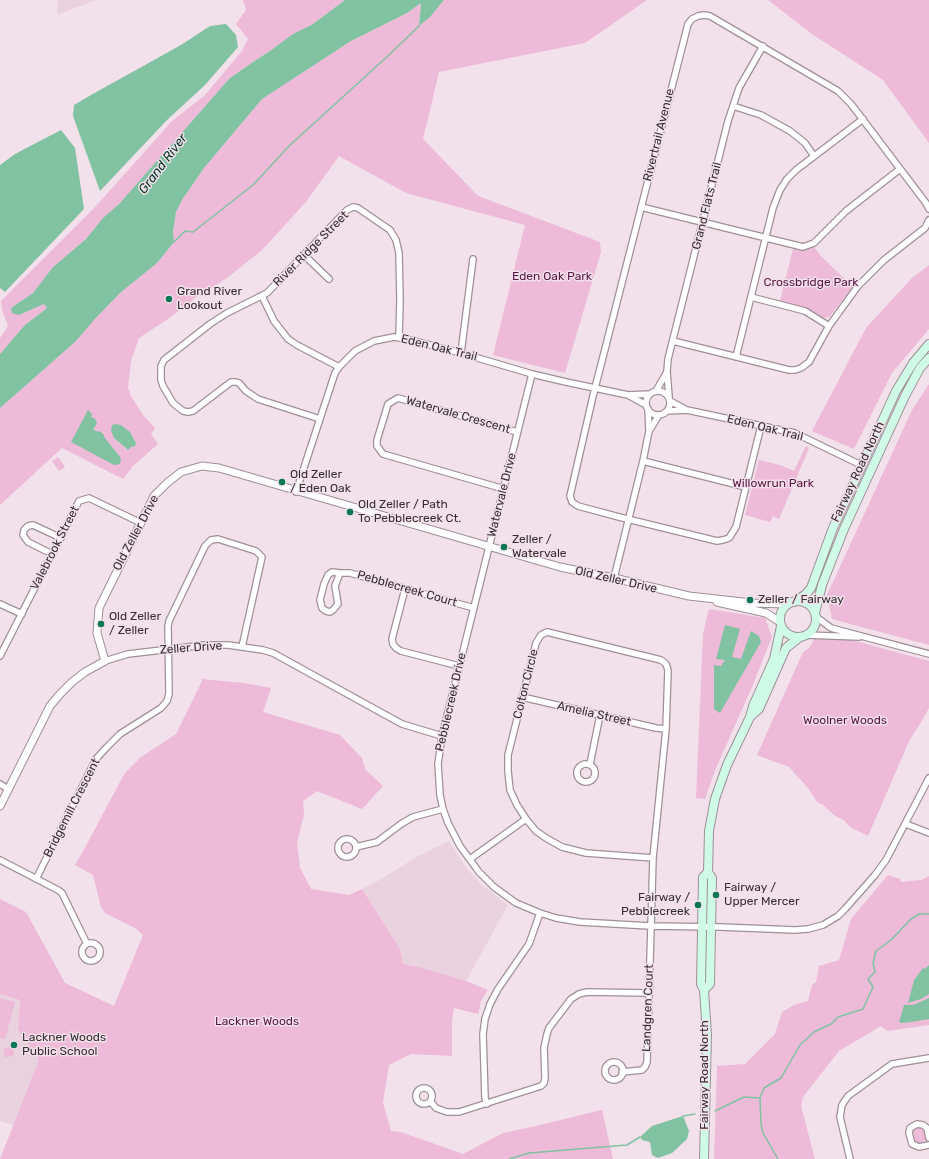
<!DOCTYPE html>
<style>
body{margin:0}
canvas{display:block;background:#f2e0ea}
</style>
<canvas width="929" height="1159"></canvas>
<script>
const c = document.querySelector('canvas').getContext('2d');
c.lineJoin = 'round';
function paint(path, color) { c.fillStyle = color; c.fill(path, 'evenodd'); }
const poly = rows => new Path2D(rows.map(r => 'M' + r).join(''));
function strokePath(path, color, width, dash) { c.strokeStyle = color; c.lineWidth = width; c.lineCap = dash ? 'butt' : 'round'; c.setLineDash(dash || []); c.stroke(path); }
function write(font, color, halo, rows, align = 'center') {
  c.font = font + ' Rubik,sans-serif'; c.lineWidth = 3; c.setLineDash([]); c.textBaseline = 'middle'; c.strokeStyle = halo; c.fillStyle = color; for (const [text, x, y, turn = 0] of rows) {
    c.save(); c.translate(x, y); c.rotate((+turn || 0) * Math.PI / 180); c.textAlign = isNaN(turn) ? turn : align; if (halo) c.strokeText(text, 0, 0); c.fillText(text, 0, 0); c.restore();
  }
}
paint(poly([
 [58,0,96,0,57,15],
 [449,841,466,868,483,886,508,905,466,981,423,968,403,964,400,949,362,889,371,885,415,858],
 [0,994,20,1000,18,1030,39,1060,15,1126,0,1121]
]), '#e9d1de');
paint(poly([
 [243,0,345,0,313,24,293,34,270,51,253,62,230,78,119,204,103,218,86,239,53,267,33,293,11,308,19,315,44,304,47,308,25,325,0,354,0,338,8,326,2,310,1,301,96,206,172,121,204,96,242,51,248,39,236,24,246,10],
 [444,0,647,0,585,43,439,72,423,139,478,196,600,242,601,252,565,373,493,355,525,225,406,193,339,156,305,203,262,250,227,278,195,298,168,319,139,338,131,361,128,388,131,396,143,415,155,428,151,434,158,444,133,466,123,479,62,448,0,505,0,408,75,342,94,320,120,293,157,263,174,242,173,232,176,212,182,200,204,168,262,99,351,41,407,13,421,3,419,26,430,17],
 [91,414,91,417,93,419,95,427,92,430,98,431,118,454,71,442],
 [121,425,130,432,136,443,127,450,114,438,113,434,113,432],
 [768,0,929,0,929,143,883,80,812,34],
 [814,247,821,256,853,287,829,317,823,318,807,309,780,301,793,249,801,250,810,249],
 [929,265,929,329,892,373,854,449,812,431,866,328,911,279],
 [929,384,929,645,832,619,827,595,912,410],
 [806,446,809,448,779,519,773,516,770,522,745,515,759,460,780,465,794,471],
 [58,457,65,467,59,471,52,461],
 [709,609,765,618,772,637,752,687,716,768,705,799,696,798,703,634],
 [826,633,929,661,929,708,920,724,910,739,868,836,850,827,844,820,835,816,823,805,817,802,808,788,789,767,757,755,803,652,810,647,815,637],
 [202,679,244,683,271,688,263,712,340,735,362,758,365,769,383,786,362,809,317,791,303,801,304,815,297,842,300,868,311,889,349,895,362,889,400,949,403,964,423,968,466,981,488,990,481,1001,478,1014,454,1008,452,1020,452,1056,411,1054,389,1065,383,1102,391,1131,401,1132,463,1154,503,1133,536,1126,602,1110,613,1159,0,1159,39,1060,18,1030,20,1000,0,994,0,899,26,912,65,983,114,1006,143,935,135,928,105,913,101,907,93,875,75,865,86,846,122,778,126,772,141,757,176,734,202,681],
 [888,875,900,879,901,882,921,880,929,876,929,1025,887,1031,881,1026,839,1051,803,1097,801,1106,815,1159,714,1159,717,1066,745,1064,775,1034,782,1012,794,1005,808,1001,812,985,816,982,819,966,839,960,851,919],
 [0,998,15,1002,5,1039,0,1038],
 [12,1047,14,1049,13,1056,5,1057,3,1050,5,1048],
 [917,1126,921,1127,924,1129,926,1136,925,1141,920,1144,916,1143,914,1141,912,1134,913,1129]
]), '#edbad7');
paint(poly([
 [345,0,444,0,430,17,419,26,421,3,407,13,351,41,262,99,204,168,182,200,176,212,173,232,174,242,166,252,157,263,120,293,94,320,75,342,0,408,0,354,25,325,47,308,44,304,19,315,12,313,11,308,33,293,53,267,86,239,103,218,119,204,230,78,253,62,270,51,293,34,313,24],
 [226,24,236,35,238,47,205,85,167,120,100,191,73,116,74,105,91,95,181,45,210,26],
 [61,130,75,148,84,209,5,292,0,288,0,165,15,154],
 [88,410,92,414,91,417,95,419,97,423,93,430,101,432,104,435,104,437,121,458,120,464,114,465,71,442],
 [114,424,121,425,130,432,136,443,135,446,131,447,128,450,114,438,111,430,112,425],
 [725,625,740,629,732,657,741,659,751,631,759,636,761,642,720,713,714,709,714,665,721,666,725,660,716,659],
 [929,965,929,994,921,999,908,1003,914,980,923,968,925,969],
 [929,998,929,1019,911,1022,902,1023,899,1022,904,1005,913,1005],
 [683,1116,689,1131,687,1139,672,1153,658,1158,652,1155,650,1142,642,1140,640,1137,652,1126]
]), '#81c2a2');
strokePath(poly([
 [174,242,185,231,193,232,253,185,289,146,390,54,419,26],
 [715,1111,744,1097,760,1098],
 [683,1116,695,1114],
 [509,1159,529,1153,627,1145,640,1137],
 [778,1159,763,1133,761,1124,760,1098,764,1088,781,1078,800,1045,814,1032,831,1024,838,1017,863,1009,873,987,868,979,875,972,873,963,876,951,891,940,911,919,919,914,929,914]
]), '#81c2a2', 1.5);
const minor = poly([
 [733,106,761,115,790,131,805,143,814,156],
 [641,207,803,247,814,243,846,211,900,169],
 [304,255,329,279],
 [262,296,274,321,288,339,297,345,339,367],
 [751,297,805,311,829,326],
 [673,341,789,370,795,370,801,368,809,362,829,326,858,286,884,260,925,228,929,220],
 [461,353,473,259],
 [736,357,773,208,780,190,787,179,796,170,863,119],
 [532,374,442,736,438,764,440,795,443,809,448,823,460,846,479,872,494,887,516,903,540,913,556,918,580,922,650,926,720,927,795,930,808,929,823,925,838,916,845,909,875,875,886,860,929,778],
 [656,391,667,372],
 '646 403a12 12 0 1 1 24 0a12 12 0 1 1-24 0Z',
 [628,395,646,405],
 [669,397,667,371,668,359,728,121,739,88,763,46],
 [670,401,685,409],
 [648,409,649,431],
 [667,411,687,410,795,433,861,465],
 [320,419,258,399,246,391,239,383,236,382,231,382,227,385,193,411,188,412,183,411,173,403,163,386,161,380,161,366,164,360,210,324,227,313,267,293,347,210,353,207,358,208,390,230,396,240,399,253,400,300,399,337],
 [761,426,736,527,729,538,723,540,717,541,619,517,578,506,572,502,570,496,593,396,688,24,692,19,698,16,704,15,710,16,838,91,851,104,926,203,929,209],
 [643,461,746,487],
 [504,489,383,454,377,446,377,440,388,404,398,398,517,432],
 [296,492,335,373,339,367,355,351,374,341,394,337,407,339,461,353,532,374,566,382,628,395,650,394],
 [52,554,28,542,23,535,24,530,28,526,33,525,61,538],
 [340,573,335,586,338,604,333,610,330,612,326,611,322,608,320,600,324,584,328,575,332,572,340,573,350,573,474,608],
 [614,578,643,461,649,431,659,415],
 [405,589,392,639,393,644,396,648,401,651,459,666],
 [0,604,22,614],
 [815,616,831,628,929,654],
 [806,635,859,637],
 [0,656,79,501,89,498,141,523],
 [105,661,128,654,205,645,228,645,263,650,273,653,402,724,442,736],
 [522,697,656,728,666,729],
 '577 773a9 9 0 1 1 18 0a9 9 0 1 1-18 0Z',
 [590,764,600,715],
 [0,784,8,789],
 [906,824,929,833],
 '338 848a9 9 0 1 1 18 0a9 9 0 1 1-18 0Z',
 [356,847,377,842,401,824,413,817,443,809],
 [470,859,526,819],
 [0,860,58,890,62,893,87,944],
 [36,879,96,759,107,747,120,734,161,708,167,701,169,694,168,626,169,621,205,546,211,540,218,539,256,551,262,557,242,647],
 '82 952a9 9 0 1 1 18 0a9 9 0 1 1-18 0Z',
 '605 1071a9 9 0 1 1 18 0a9 9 0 1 1-18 0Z',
 [622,1072,642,1070,645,1067,647,1062,653,858,666,729,668,670,666,664,661,660,547,632,541,635,536,643,508,755,508,771,510,790,517,805,526,819,536,831,546,838,562,847,586,853,653,858],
 '416 1096a8 8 0 1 1 16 0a8 8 0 1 1-16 0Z',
 [430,1101,436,1108,447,1112,459,1112,541,1086,544,1083,545,1078,544,1048,547,1034,549,1028,571,999,579,994,587,992,649,993],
 [487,1104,485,1098,483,1034,485,1019,490,1004,498,989,529,944,540,913],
 [929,1138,927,1128,923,1125,917,1124,910,1128,909,1133,912,1144,919,1147,929,1145],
 [850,1159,840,1117,842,1105,848,1096,892,1064,929,1058]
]);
const tertiary = poly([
 [717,602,766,613,780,622],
 [0,806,50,706,60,694,72,682,85,672,105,661,97,633,99,608,154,496,167,483,181,472,202,466,219,468,560,567,614,578,689,596,752,603,788,604]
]);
const secondary = poly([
 '780 619a18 18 0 1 1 36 0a18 18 0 1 1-36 0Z',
 [794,602,806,594,811,588,833,528,896,391,913,363,929,344],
 [815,613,822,585,844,529,905,396,920,368,929,358],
 [751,716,759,709,786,648,800,637],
 [704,990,710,984,712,878,708,872,709,831,715,799,727,765,750,717,753,706,774,659,781,626],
 [704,1159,707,1035,704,990,701,984,703,877,708,872]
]);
strokePath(minor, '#9f8f98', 8);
strokePath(tertiary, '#9f8f98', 9);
strokePath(secondary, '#9f8f98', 10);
strokePath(minor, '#fff', 5.5);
strokePath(tertiary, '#fff', 7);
strokePath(secondary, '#d0fae8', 8);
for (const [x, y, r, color] of [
 [169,299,4,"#077751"],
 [282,482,4,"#077751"],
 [350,512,4,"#077751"],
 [504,547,4,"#077751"],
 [750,600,4,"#077751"],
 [101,624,4,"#077751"],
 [716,895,4,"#077751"],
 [698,905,4,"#077751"],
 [14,1045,4,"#077751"]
]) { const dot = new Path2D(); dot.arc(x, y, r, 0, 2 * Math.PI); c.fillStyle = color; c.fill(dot); strokePath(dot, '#f2e0ea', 1.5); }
write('12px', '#352f32', '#f2e0ea', [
 ["Rivertrail Avenue",659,135,-76],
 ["Grand Flats Trail",707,206,-76],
 ["River Ridge Street",311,249,-45],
 ["Eden Oak Trail",439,348,14],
 ["Watervale Crescent",458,415,16],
 ["Eden Oak Trail",765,428,14],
 ["Fairway Road North",858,472,-65],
 ["Watervale Drive",502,495,-76],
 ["Old Zeller Drive",136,533,-62],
 ["Valebrook Street",55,548,-63],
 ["Old Zeller Drive",616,580,13],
 ["Pebblecreek Court",407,589,16],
 ["Zeller Drive",191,648,-4],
 ["Colton Circle",526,684,-76],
 ["Pebblecreek Drive",451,702,-77],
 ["Amelia Street",594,714,13],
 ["Bridgemill Crescent",72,808,-63],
 ["Landgren Court",648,1008,-88],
 ["Fairway Road North",705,1075,-90]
]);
write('12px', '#5a1744', '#f2e0ea', [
 ["Eden Oak Park",552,277],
 ["Crossbridge Park",811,283],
 ["Willowrun Park",773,484],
 ["Woolner Woods",845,721],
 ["Lackner Woods",257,1022]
]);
write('12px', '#352f32', '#f2e0ea', [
 ["Grand River",177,292],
 ["Lookout",177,306],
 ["Old Zeller",290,475],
 ["/ Eden Oak",290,489],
 ["Old Zeller / Path",358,505],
 ["To Pebblecreek Ct.",358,519],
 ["Zeller /",512,540],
 ["Watervale",512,554],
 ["Zeller / Fairway",758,600],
 ["Old Zeller",109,617],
 ["/ Zeller",109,631],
 ["Fairway /",724,888],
 ["Upper Mercer",724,902],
 ["Fairway /",690,898,"right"],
 ["Pebblecreek",690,912,"right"],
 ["Lackner Woods",22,1038],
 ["Public School",22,1052]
], 'left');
write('italic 13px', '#003723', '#f2e0ea', [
 ["Grand River",163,164,-53]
]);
</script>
